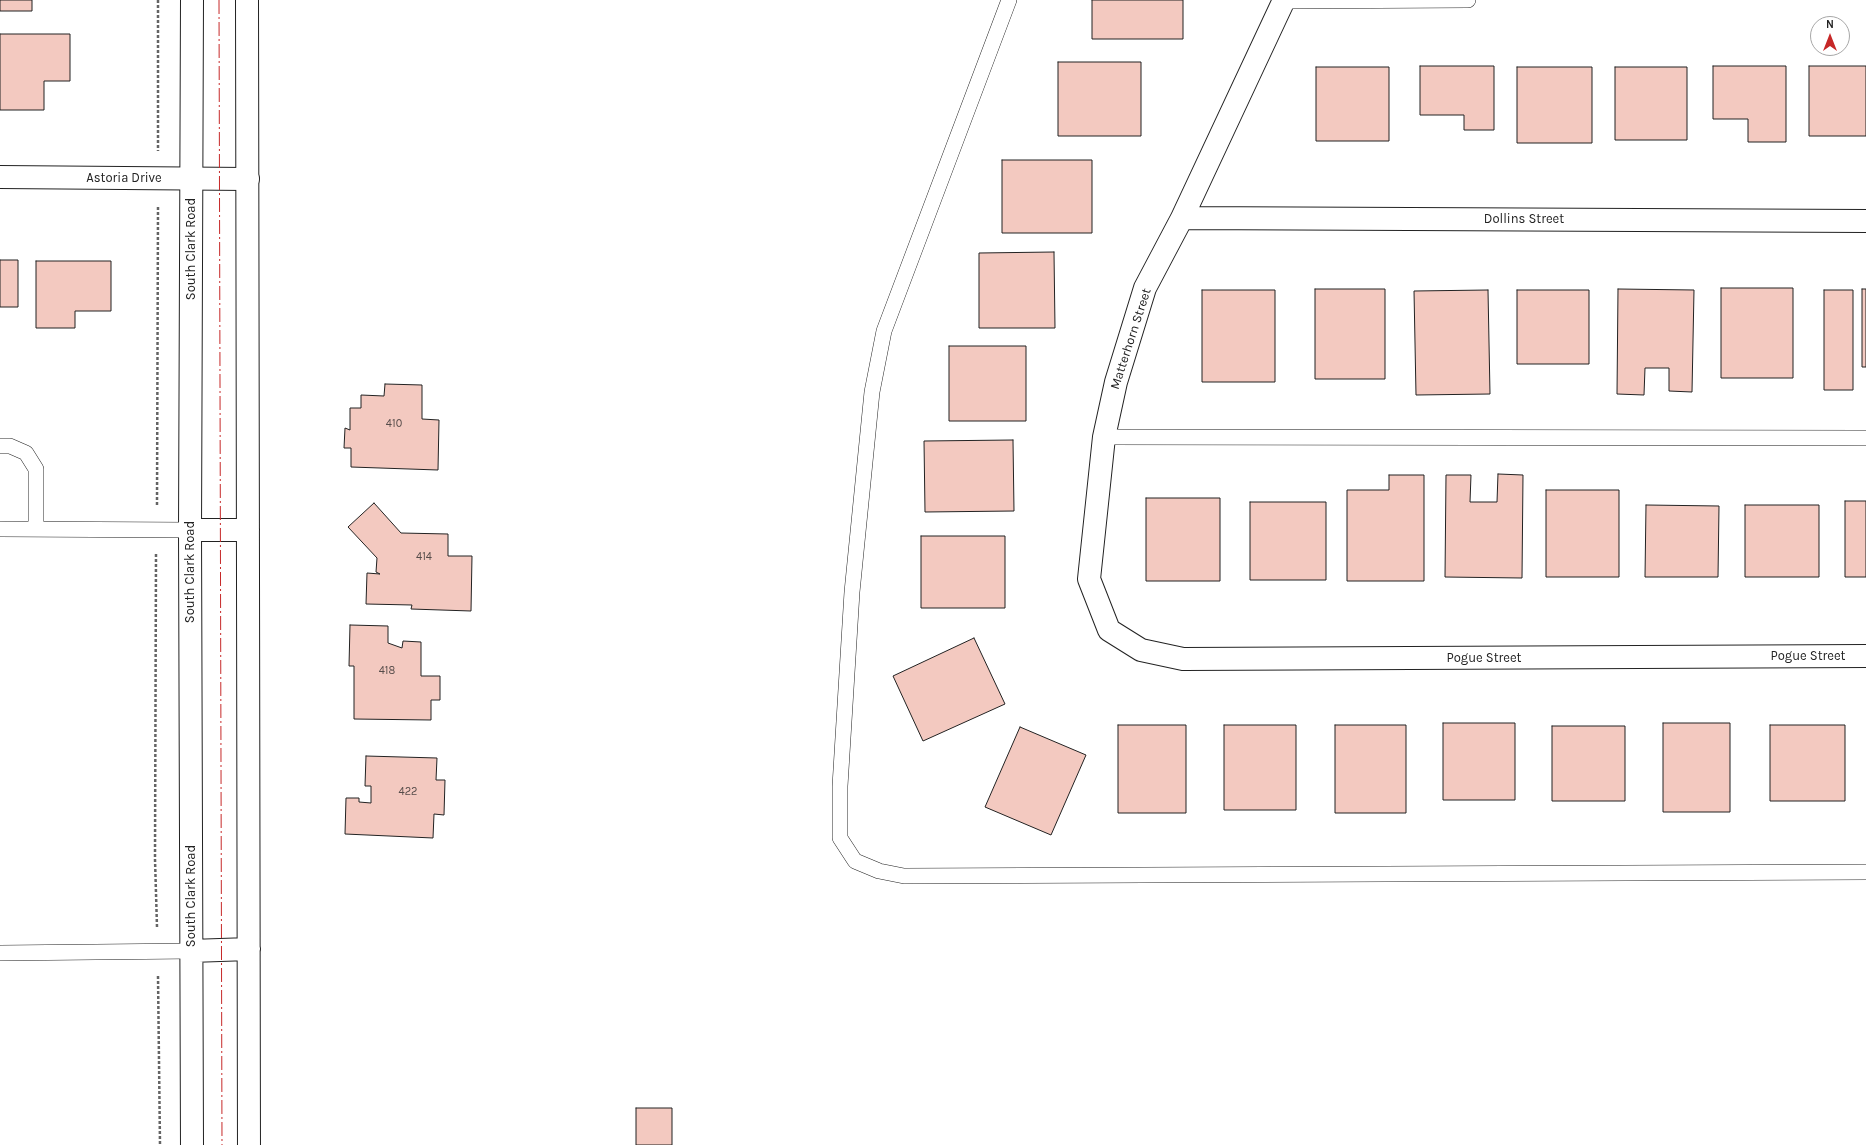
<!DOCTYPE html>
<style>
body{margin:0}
#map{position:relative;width:1866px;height:1145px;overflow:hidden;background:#fff;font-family:Karla,sans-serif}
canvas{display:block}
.north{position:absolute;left:1810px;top:16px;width:40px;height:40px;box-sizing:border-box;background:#fff;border:1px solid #a7a7a7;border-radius:50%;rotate:0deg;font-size:11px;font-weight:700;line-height:16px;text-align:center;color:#222}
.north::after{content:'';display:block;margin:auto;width:14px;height:18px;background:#c62828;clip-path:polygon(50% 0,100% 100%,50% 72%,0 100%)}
</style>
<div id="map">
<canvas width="1866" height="1145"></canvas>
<div class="north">N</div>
</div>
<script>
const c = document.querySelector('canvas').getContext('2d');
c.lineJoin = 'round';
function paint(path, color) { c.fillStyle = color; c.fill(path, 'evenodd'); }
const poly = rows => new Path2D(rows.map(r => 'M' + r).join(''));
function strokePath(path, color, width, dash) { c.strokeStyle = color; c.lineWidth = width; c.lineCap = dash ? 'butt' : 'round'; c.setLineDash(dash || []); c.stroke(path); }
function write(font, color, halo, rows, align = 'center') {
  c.font = font + ' Karla,sans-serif'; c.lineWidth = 3; c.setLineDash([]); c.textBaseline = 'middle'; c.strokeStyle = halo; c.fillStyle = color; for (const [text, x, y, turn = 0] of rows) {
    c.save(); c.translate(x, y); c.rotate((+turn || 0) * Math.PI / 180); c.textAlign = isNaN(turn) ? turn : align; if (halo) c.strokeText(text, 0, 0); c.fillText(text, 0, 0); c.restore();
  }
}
const building = poly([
 [0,0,32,0,32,11,0,11,0,0],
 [1092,0,1183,0,1183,39,1092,39,1092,0],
 [0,34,70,34,70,81,44,81,44,110,0,110,0,34],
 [1058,62,1141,62,1141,136,1058,136,1058,62],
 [1420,66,1494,66,1494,130,1464,130,1464,115,1420,115,1420,66],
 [1713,66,1786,66,1786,142,1748,142,1748,119,1713,119,1713,66],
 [1809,66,1866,66,1866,136,1809,136,1809,66],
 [1316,67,1389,67,1389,141,1316,141,1316,67],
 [1517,67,1592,67,1592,143,1517,143,1517,67],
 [1615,67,1687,67,1687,140,1615,140,1615,67],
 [1002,160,1092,160,1092,233,1002,233,1002,160],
 [1054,252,1055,328,979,328,979,253,1054,252],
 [0,260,18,260,18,307,0,307,0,260],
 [36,261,111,261,111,311,75,311,75,328,36,328,36,261],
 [1721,288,1793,288,1793,378,1721,378,1721,288],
 [1315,289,1385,289,1385,379,1315,379,1315,289],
 [1618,289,1694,290,1692,392,1669,391,1669,368,1645,368,1644,395,1617,394,1618,289],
 [1862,289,1866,289,1866,367,1862,367,1862,289],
 [1202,290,1275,290,1275,382,1202,382,1202,290],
 [1488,290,1490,394,1416,395,1414,291,1488,290],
 [1517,290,1589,290,1589,364,1517,364,1517,290],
 [1824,290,1853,290,1853,390,1824,390,1824,290],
 [949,346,1026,346,1026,421,949,421,949,346],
 [385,384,422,385,422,419,439,420,438,470,351,467,351,448,344,448,345,428,350,430,350,408,361,408,361,395,384,396,385,384],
 [1013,440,1014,511,925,512,924,441,1013,440],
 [1498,474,1523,475,1522,578,1445,577,1446,475,1471,475,1470,502,1497,502,1498,474],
 [1389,475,1424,475,1424,581,1347,581,1347,490,1389,490,1389,475],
 [1546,490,1619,490,1619,577,1546,577,1546,490],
 [1146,498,1220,498,1220,581,1146,581,1146,498],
 [1845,501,1866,501,1866,577,1845,577,1845,501],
 [1250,502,1326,502,1326,580,1250,580,1250,502],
 [374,503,401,533,448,534,448,556,472,556,471,611,411,609,412,605,366,604,367,573,380,574,376,572,377,558,348,527,374,503],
 [1646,505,1719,506,1718,577,1645,577,1646,505],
 [1745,505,1819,505,1819,577,1745,577,1745,505],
 [921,536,1005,536,1005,608,921,608,921,536],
 [350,625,388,626,388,643,402,648,403,641,421,642,421,676,440,676,440,700,431,700,431,720,354,719,354,666,349,666,350,625],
 [974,638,1005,704,923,741,893,676,974,638],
 [1443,723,1515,723,1515,800,1443,800,1443,723],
 [1663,723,1730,723,1730,812,1663,812,1663,723],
 [1118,725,1186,725,1186,813,1118,813,1118,725],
 [1224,725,1296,725,1296,810,1224,810,1224,725],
 [1335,725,1406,725,1406,813,1335,813,1335,725],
 [1770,725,1845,725,1845,801,1770,801,1770,725],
 [1552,726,1625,726,1625,801,1552,801,1552,726],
 [1020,727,1086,755,1051,835,985,807,1020,727],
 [366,756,437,758,436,780,445,780,444,815,434,814,433,838,345,834,346,798,359,798,359,802,371,803,371,786,365,786,366,756],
 [636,1108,672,1108,672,1145,636,1145,636,1108]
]);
paint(building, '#f3c9c0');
strokePath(building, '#222', 1);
const lane = poly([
 [1009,0,884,331,872,392,852,592,840,786,840,838,855,861,879,871,904,876,1866,872],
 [1284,1,1468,0],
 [1104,437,1866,438],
 [0,446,10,446,26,453,36,469,36,529],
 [0,529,190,530],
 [0,953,191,951]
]);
const street = poly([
 [1284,0,1182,218,1145,288,1116,382,1104,437,1089,579,1109,630,1141,650,1183,659,1866,656],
 [0,177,248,179],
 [1182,218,1866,221]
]);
const secondary = poly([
 [192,0,190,530,192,1145],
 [247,0,249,1145],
 [190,530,248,530],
 [191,951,249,949]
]);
strokePath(lane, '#222', 16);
strokePath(street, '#222', 24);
strokePath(secondary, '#222', 24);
strokePath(poly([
 [158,0,158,151],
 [157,505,158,206],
 [156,554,155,859,157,927],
 [158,976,160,1145]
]), '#646464', 2.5, [3, 2]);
strokePath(lane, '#fff', 15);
strokePath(street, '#fff', 22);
strokePath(secondary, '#fff', 22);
strokePath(poly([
 [219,0,222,1145]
]), '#c62828', 1, [14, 3, 2, 3]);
write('11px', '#564c4a', null, [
 ["410",394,424],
 ["414",424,557],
 ["418",387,671],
 ["422",408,792]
]);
write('13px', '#222', '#fff', [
 ["Astoria Drive",124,178],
 ["Dollins Street",1524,219],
 ["South Clark Road",191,249,-90],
 ["Matterhorn Street",1131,339,-72],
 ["South Clark Road",190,572,-90],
 ["Pogue Street",1808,656],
 ["Pogue Street",1484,658],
 ["South Clark Road",191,896,-90]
]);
</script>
